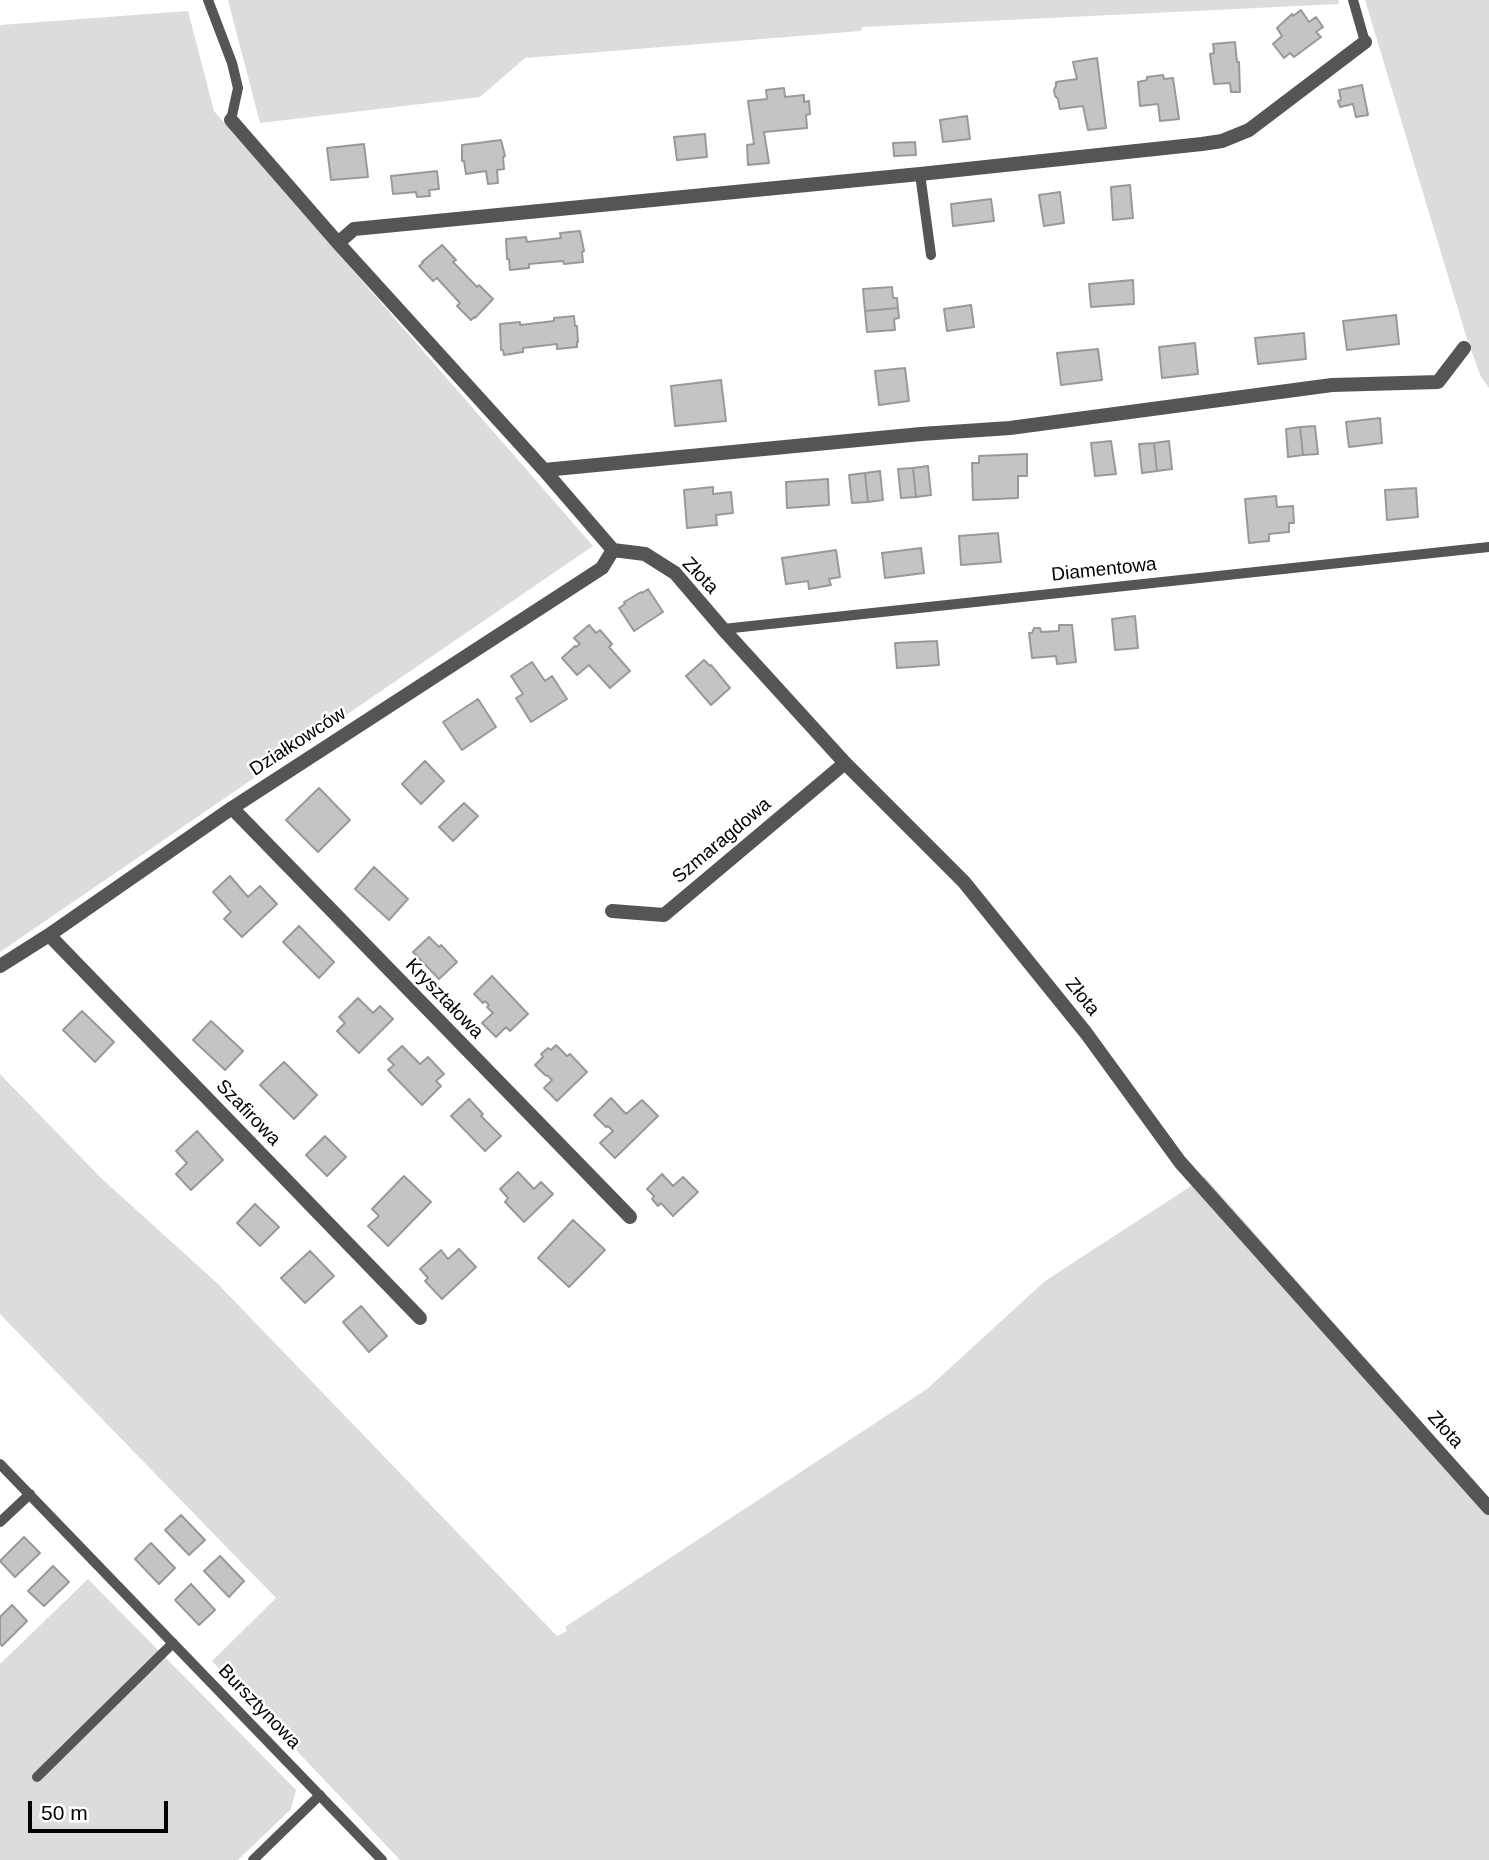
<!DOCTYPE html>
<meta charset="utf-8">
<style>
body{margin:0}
#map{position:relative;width:1489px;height:1860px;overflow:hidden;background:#fff;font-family:Arial,sans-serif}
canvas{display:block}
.scale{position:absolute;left:28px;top:1801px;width:140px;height:32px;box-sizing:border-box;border:4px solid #000;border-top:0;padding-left:9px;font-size:21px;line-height:24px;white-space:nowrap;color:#000;-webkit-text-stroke:5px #fff;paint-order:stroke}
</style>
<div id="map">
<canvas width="1489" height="1860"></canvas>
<div class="scale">50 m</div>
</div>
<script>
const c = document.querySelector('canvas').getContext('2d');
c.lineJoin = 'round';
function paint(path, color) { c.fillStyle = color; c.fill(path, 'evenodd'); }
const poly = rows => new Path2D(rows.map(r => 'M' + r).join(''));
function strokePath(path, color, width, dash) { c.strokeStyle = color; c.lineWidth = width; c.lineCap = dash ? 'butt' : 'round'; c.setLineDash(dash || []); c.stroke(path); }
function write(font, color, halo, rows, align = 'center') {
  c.font = font + ' Arial,sans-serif'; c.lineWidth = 5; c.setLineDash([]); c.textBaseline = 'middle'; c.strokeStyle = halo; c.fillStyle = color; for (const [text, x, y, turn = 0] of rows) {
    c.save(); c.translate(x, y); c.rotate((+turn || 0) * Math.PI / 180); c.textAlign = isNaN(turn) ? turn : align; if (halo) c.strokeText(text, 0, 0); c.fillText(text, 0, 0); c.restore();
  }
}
paint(poly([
 [228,0,1338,0,1339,4,862,27,861,31,525,58,480,97,260,123],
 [1365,0,1489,0,1489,388,1481,377,1467,339],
 [188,11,214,111,593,546,0,952,0,25],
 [0,1074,101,1178,217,1283,557,1636,567,1631,565,1627,927,1389,1045,1281,1205,1177,1489,1498,1489,1860,400,1860,212,1661,276,1598,0,1314],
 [88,1579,296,1790,291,1809,238,1860,0,1860,0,1664]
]), '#dcdcdc');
const building = poly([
 [1301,10,1309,22,1316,17,1323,27,1316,32,1321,37,1294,57,1290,53,1284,58,1273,44,1282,36,1277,28,1292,14,1293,16,1301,10],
 [1235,42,1237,62,1239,62,1240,92,1231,92,1230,83,1214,84,1210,54,1214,53,1213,44,1235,42],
 [1097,58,1106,128,1088,130,1083,106,1060,109,1058,99,1055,96,1054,90,1056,86,1056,82,1077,79,1073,62,1097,58],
 [1163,75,1164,79,1173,78,1179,119,1160,121,1158,104,1140,106,1138,82,1147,80,1147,77,1163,75],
 [1362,85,1368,115,1356,117,1353,104,1340,107,1338,101,1341,100,1339,90,1362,85],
 [784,88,785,97,804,95,804,102,809,101,810,114,806,115,807,128,764,132,769,163,748,165,747,145,754,144,748,101,767,99,766,90,784,88],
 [967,116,970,139,943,142,940,120,967,116],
 [705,134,707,157,677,160,674,137,705,134],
 [501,140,505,156,503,157,504,169,497,170,498,183,488,184,486,171,466,174,464,161,462,161,462,145,501,140],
 [915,142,916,155,894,156,893,143,915,142],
 [364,144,368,177,331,180,327,148,364,144],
 [437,171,439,189,429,190,430,196,417,197,416,192,393,194,391,176,437,171],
 [1130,185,1133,218,1113,220,1111,187,1130,185],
 [1060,192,1064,223,1044,226,1039,195,1060,192],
 [991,199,994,221,953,226,951,204,991,199],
 [580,231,584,251,582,252,583,262,564,264,563,261,529,264,529,268,510,270,509,259,507,259,506,239,526,237,527,242,561,238,560,233,580,231],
 [442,245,456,260,453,262,477,287,479,285,493,299,475,318,474,317,471,320,457,306,460,303,448,290,437,278,433,281,419,266,423,263,422,262,442,245],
 [1133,280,1134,304,1091,307,1089,284,1133,280],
 [892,287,893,298,897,298,898,308,865,311,863,289,892,287],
 [971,305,974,327,947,331,944,309,971,305],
 [898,308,899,318,894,319,895,330,867,332,865,311,898,308],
 [1396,315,1399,344,1347,350,1343,321,1396,315],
 [574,316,575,326,577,326,578,342,577,342,577,347,557,349,557,344,523,348,523,352,504,355,503,350,501,350,500,324,520,322,520,325,554,321,554,318,574,316],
 [1304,333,1306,359,1258,364,1255,338,1304,333],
 [1195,343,1198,374,1162,378,1159,347,1195,343],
 [1098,349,1102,380,1061,385,1057,353,1098,349],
 [905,368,909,401,879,405,875,371,905,368],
 [721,380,726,421,675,426,671,386,721,380],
 [1380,418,1382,443,1349,447,1346,422,1380,418],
 [1315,426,1318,454,1303,455,1300,427,1315,426],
 [1300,427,1303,455,1288,457,1286,429,1300,427],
 [1111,441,1116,474,1095,476,1091,443,1111,441],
 [1169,441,1172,469,1157,471,1154,443,1169,441],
 [1154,443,1157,471,1142,473,1139,444,1154,443],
 [1027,454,1027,476,1018,476,1018,498,973,500,972,463,979,463,979,456,1027,454],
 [928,466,931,495,916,497,913,468,928,466],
 [913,468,916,497,901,498,898,469,913,468],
 [880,471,883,500,868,502,865,473,880,471],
 [865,473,868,502,852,503,849,475,865,473],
 [828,479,829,505,787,508,786,482,828,479],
 [713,487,713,494,731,492,733,513,716,515,717,525,687,528,684,490,713,487],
 [1416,488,1418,517,1387,520,1385,490,1416,488],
 [1276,496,1277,507,1293,506,1294,523,1289,523,1289,532,1269,534,1269,541,1249,543,1245,499,1276,496],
 [998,533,1001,562,961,565,959,536,998,533],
 [921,548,924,573,885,578,882,553,921,548],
 [836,550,840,577,829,579,831,585,809,589,808,581,786,584,782,558,836,550],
 [648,589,663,612,634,631,619,608,625,604,624,602,641,592,642,593,648,589],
 [1135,616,1138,648,1115,650,1112,619,1135,616],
 [589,625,596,633,600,630,612,644,609,647,630,671,610,688,589,665,577,675,562,658,575,646,576,647,580,644,574,638,589,625],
 [1059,625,1072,625,1076,662,1057,664,1056,656,1032,658,1029,633,1032,633,1034,628,1040,628,1041,632,1059,631,1059,625],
 [937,641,939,665,897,668,895,643,937,641],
 [704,660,710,666,711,665,730,688,711,705,686,676,704,660],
 [532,662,545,681,552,676,567,699,531,722,516,698,523,694,511,676,532,662],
 [478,699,496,727,462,750,443,722,478,699],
 [425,761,444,781,421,804,402,784,425,761],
 [319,788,350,820,318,852,286,820,319,788],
 [464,803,478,816,453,841,439,827,464,803],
 [374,867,408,899,389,920,355,889,374,867],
 [230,876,248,897,260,886,277,904,242,937,224,919,231,912,213,892,230,876],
 [299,926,334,962,319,978,283,942,299,926],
 [429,937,439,947,441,945,457,962,439,979,413,952,429,937],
 [492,976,528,1014,510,1031,506,1027,496,1037,482,1023,493,1013,487,1007,489,1005,485,1001,483,1003,474,994,492,976],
 [358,998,373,1013,380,1006,393,1019,359,1053,337,1031,345,1023,339,1017,358,998],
 [82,1011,114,1042,95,1062,63,1030,82,1011],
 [211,1021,243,1051,225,1070,193,1040,211,1021],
 [556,1045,567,1056,570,1054,587,1072,557,1101,544,1088,552,1080,548,1076,545,1075,535,1065,543,1057,541,1054,548,1048,551,1050,556,1045],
 [402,1046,420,1064,428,1057,444,1074,436,1081,441,1086,422,1105,388,1070,394,1065,388,1059,402,1046],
 [284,1062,317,1095,294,1119,260,1085,284,1062],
 [611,1098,626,1114,642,1100,658,1116,615,1158,600,1143,613,1131,608,1126,606,1127,594,1115,611,1098],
 [469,1099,483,1114,481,1116,501,1136,485,1151,451,1116,469,1099],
 [197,1131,223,1160,191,1190,176,1174,187,1163,176,1151,197,1131],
 [325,1136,346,1157,327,1176,306,1155,325,1136],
 [518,1172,534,1189,541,1182,553,1194,524,1222,505,1202,508,1198,500,1189,518,1172],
 [662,1174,673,1186,683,1177,698,1192,673,1216,661,1203,658,1206,652,1199,654,1196,647,1189,662,1174],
 [404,1176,431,1202,388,1246,368,1226,379,1216,372,1209,404,1176],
 [255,1204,279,1227,260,1246,237,1223,255,1204],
 [573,1220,605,1250,569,1287,538,1258,573,1220],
 [459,1249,476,1267,442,1299,425,1281,428,1278,420,1269,441,1250,448,1259,459,1249],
 [310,1251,334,1276,305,1303,281,1278,310,1251],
 [361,1306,387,1336,369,1352,343,1322,361,1306],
 [181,1515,205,1540,189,1555,165,1530,181,1515],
 [24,1537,40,1553,15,1577,0,1561,24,1537],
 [151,1543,175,1568,159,1584,135,1559,151,1543],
 [220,1556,244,1581,229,1597,204,1571,220,1556],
 [53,1566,69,1582,44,1606,28,1591,53,1566],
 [191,1584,215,1610,199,1625,175,1600,191,1584],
 [12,1605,27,1621,2,1646,0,1643,0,1617,12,1605]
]);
paint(building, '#c4c4c4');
strokePath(building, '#999', 2);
strokePath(poly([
 [208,0,232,63,238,88,231,120],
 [1353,0,1365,42],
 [920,174,931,255],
 [723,629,1489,547],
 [0,1464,382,1860],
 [0,1522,30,1494],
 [37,1777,173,1643],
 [253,1860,320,1795]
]), '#555', 10);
strokePath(poly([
 [231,120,338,243,544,470,613,550],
 [338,243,354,229,920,174,1202,144,1222,141,1249,130,1365,42],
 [544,470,921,434,1010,428,1332,385,1438,382,1464,348],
 [613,550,645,554,675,573,723,629,845,763,964,882,1086,1033,1180,1162,1489,1508],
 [232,808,630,1217],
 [612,911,664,915,845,763],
 [49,935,420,1318],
 [0,966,49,935,232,808,602,568,613,550]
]), '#555', 14);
write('19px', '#000', '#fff', [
 ["Diamentowa",1104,570,-6],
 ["Złota",700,576,46],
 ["Działkowców",298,742,-33],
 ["Szmaragdowa",722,841,-40],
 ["Złota",1082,997,51],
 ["Kryształowa",444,999,46],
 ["Szafirowa",248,1113,46],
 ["Złota",1445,1430,48],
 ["Bursztynowa",259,1707,46]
]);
</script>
